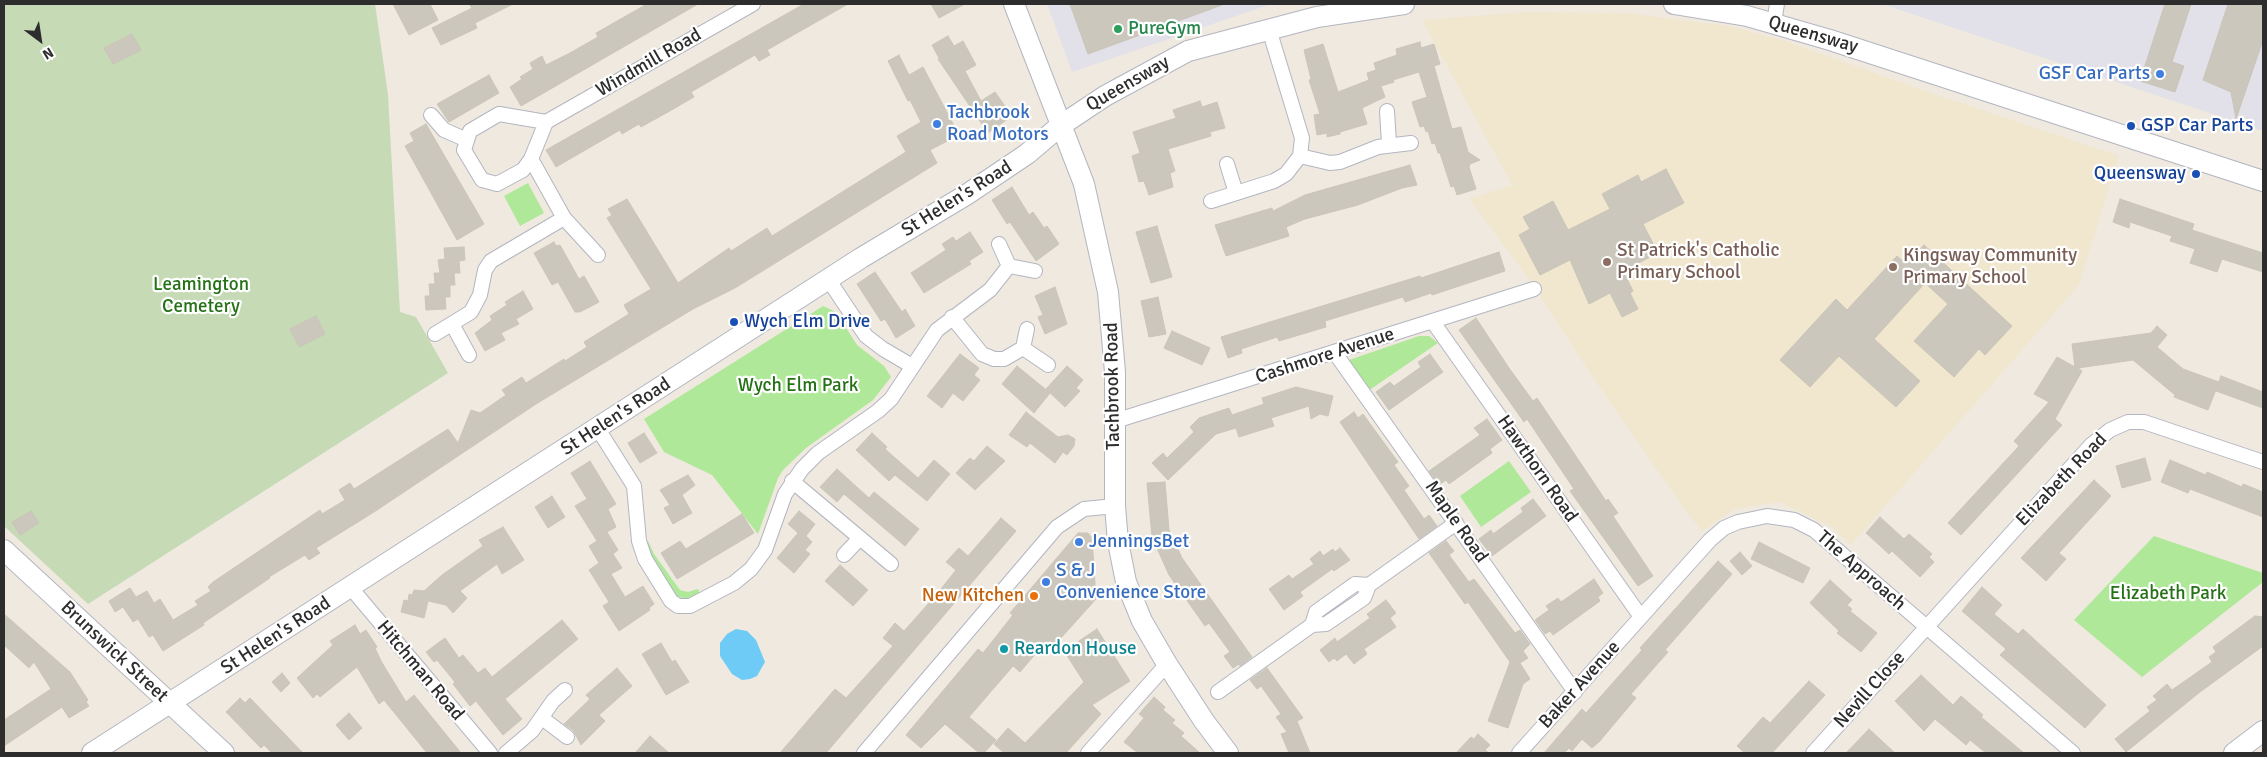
<!DOCTYPE html>
<style>
body{margin:0}
#map{position:relative;width:2267px;height:757px;overflow:hidden;background:#efe9df;font-family:Signika,sans-serif}
canvas{display:block}
.frame{position:absolute;inset:0;border:5px solid #2d2d2d;pointer-events:none}
.north{position:absolute;left:15px;top:15px;width:50px;height:50px;-webkit-text-stroke:4px #fff;paint-order:stroke;rotate:149deg;font-size:14px;font-weight:700;line-height:20px;text-align:center;color:#2d2d2d}
.north::after{content:'';display:block;margin:auto;width:18px;height:22px;background:#2d2d2d;clip-path:polygon(50% 0,100% 100%,50% 72%,0 100%)}
</style>
<div id="map">
<canvas width="2267" height="757"></canvas>
<div class="frame"></div>
<div class="north">N</div>
</div>
<script>
const c = document.querySelector('canvas').getContext('2d');
c.lineJoin = 'round';
function paint(path, color) { c.fillStyle = color; c.fill(path, 'evenodd'); }
const poly = rows => new Path2D(rows.map(r => 'M' + r).join(''));
function strokePath(path, color, width, dash) { c.strokeStyle = color; c.lineWidth = width; c.lineCap = dash ? 'butt' : 'round'; c.setLineDash(dash || []); c.stroke(path); }
function write(font, color, halo, rows, align = 'center') {
  c.font = font + ' Signika,sans-serif'; c.lineWidth = 4.5; c.setLineDash([]); c.textBaseline = 'middle'; c.strokeStyle = halo; c.fillStyle = color; for (const [text, x, y, turn = 0] of rows) {
    c.save(); c.translate(x, y); c.rotate((+turn || 0) * Math.PI / 180); c.textAlign = isNaN(turn) ? turn : align; if (halo) c.strokeText(text, 0, 0); c.fillText(text, 0, 0); c.restore();
  }
}
paint(poly([
 [1047,4,1271,4,1072,72],
 [1882,4,2263,4,2263,131,2213,114]
]), '#e2e0e8');
paint(poly([
 [1526,12,1626,13,1729,26,1785,41,1914,87,2119,156,2079,285,1851,545,1831,527,1780,502,1735,509,1702,531,1685,510,1596,382,1526,275,1469,199,1512,185,1422,20]
]), '#f1e7ce');
paint(poly([
 [528,183,544,213,520,226,504,196],
 [823,306,836,312,857,345,884,366,891,377,873,400,806,448,783,470,778,478,758,534,712,475,664,452,644,419],
 [1419,336,1429,336,1438,343,1368,391,1347,363,1349,360],
 [1509,461,1531,492,1481,527,1460,496],
 [2154,536,2263,573,2263,582,2142,677,2074,620],
 [648,541,654,554,680,590,688,592,698,589,700,594,685,599,676,596,650,555,646,542]
]), '#b0e899');
paint(poly([
 [4,4,375,4,388,95,400,312,416,317,448,373,88,604,4,526]
]), '#c5dab5');
paint(poly([
 [736,629,747,631,756,640,765,662,757,676,750,679,742,680,732,674,720,656,720,643,727,634]
]), '#6dcbf6');
const building = poly([
 [393,4,430,4,438,20,409,35,393,4],
 [469,4,513,4,475,23,477,28,441,45,432,28,472,8,469,4],
 [647,4,698,4,521,106,510,87,522,79,520,77,533,69,530,63,542,56,546,65,570,53,598,37,596,33,647,4],
 [804,4,848,4,767,50,770,55,759,61,755,55,691,92,694,97,668,112,641,127,639,124,622,134,620,130,556,167,546,150,804,4],
 [931,4,965,4,939,18,931,4],
 [1070,4,1221,4,1222,5,1088,54,1070,4],
 [2165,4,2191,4,2172,62,2184,66,2175,92,2140,81,2165,4],
 [2228,4,2263,4,2263,40,2236,119,2231,92,2203,80,2228,4],
 [132,34,141,50,113,64,104,48,132,34],
 [948,36,954,46,963,41,976,65,965,71,981,101,995,92,1012,116,988,133,938,59,939,58,932,45,948,36],
 [1420,42,1421,48,1434,44,1440,64,1434,66,1452,129,1461,127,1468,152,1480,160,1470,164,1469,167,1476,189,1457,195,1454,186,1451,187,1440,153,1438,153,1435,143,1432,144,1428,131,1426,132,1424,126,1420,127,1412,102,1427,97,1419,72,1393,80,1394,82,1381,86,1385,97,1362,108,1367,124,1340,132,1340,134,1327,137,1327,133,1317,135,1314,115,1320,114,1309,80,1311,79,1304,50,1323,44,1338,92,1369,80,1367,73,1376,70,1374,63,1397,55,1396,49,1420,42],
 [899,55,909,75,923,67,959,135,930,150,937,163,735,288,693,309,536,404,374,512,316,548,320,553,309,560,305,555,269,577,270,578,203,623,204,625,163,651,153,635,149,637,138,619,133,622,123,607,115,612,109,601,130,588,136,597,147,591,154,603,160,599,173,620,198,605,195,601,211,591,208,587,213,582,320,510,322,514,345,500,339,490,350,483,354,489,448,429,458,443,471,410,480,413,506,395,502,390,522,377,526,383,564,359,565,361,587,347,584,342,629,314,624,305,651,289,607,218,612,215,608,209,627,199,678,283,729,248,731,251,767,228,772,236,906,152,897,136,921,122,910,100,908,101,888,61,899,55],
 [489,75,499,93,449,122,437,104,489,75],
 [1200,101,1202,107,1217,102,1225,128,1210,132,1211,136,1168,149,1175,171,1170,173,1173,187,1149,195,1144,181,1139,182,1132,156,1140,153,1133,132,1176,118,1173,110,1200,101],
 [426,124,484,224,457,240,405,146,414,141,410,133,426,124],
 [1410,165,1417,185,1402,188,1358,205,1305,219,1286,227,1289,236,1226,256,1215,225,1272,208,1273,211,1305,195,1410,165],
 [1666,169,1684,203,1643,224,1658,253,1623,271,1633,291,1630,293,1638,309,1622,317,1610,293,1589,304,1570,260,1540,275,1519,235,1530,229,1523,217,1553,201,1568,230,1610,209,1602,194,1638,175,1641,182,1666,169],
 [1012,187,1029,215,1033,212,1044,228,1047,226,1059,244,1036,261,1010,222,1007,224,992,200,1012,187],
 [2120,199,2194,224,2192,230,2263,253,2263,272,2222,259,2217,272,2190,263,2195,249,2170,241,2172,236,2130,222,2129,228,2113,222,2120,199],
 [1157,226,1172,277,1151,283,1136,232,1157,226],
 [970,232,983,252,969,261,971,264,924,293,911,273,946,250,942,244,953,237,956,241,970,232],
 [554,242,556,246,560,245,579,279,584,276,599,302,580,312,575,312,558,282,552,285,534,253,554,242],
 [1924,245,2012,326,1985,355,1979,349,1954,377,1914,341,1948,304,1925,283,1874,339,1920,381,1896,407,1839,356,1810,387,1780,360,1836,299,1847,310,1897,256,1906,264,1924,245],
 [464,247,465,260,459,261,460,273,454,273,455,285,450,285,450,297,445,297,446,309,426,310,425,296,430,296,429,284,435,284,434,273,440,273,438,260,445,259,444,248,464,247],
 [1499,252,1505,271,1432,295,1431,293,1405,302,1403,297,1325,321,1326,327,1279,341,1277,337,1241,349,1242,353,1228,358,1221,337,1420,276,1421,278,1499,252],
 [875,272,902,312,905,309,915,326,896,338,885,319,881,321,857,284,875,272],
 [1055,287,1067,324,1045,334,1038,317,1043,315,1035,296,1055,287],
 [523,291,533,309,516,319,519,324,501,333,505,340,485,351,475,333,492,320,490,316,507,305,505,302,523,291],
 [1158,297,1166,334,1149,337,1141,301,1158,297],
 [316,316,325,334,299,347,290,329,316,316],
 [1476,318,1509,368,1533,401,1537,398,1606,501,1608,499,1618,513,1613,516,1653,576,1638,586,1570,491,1574,489,1527,419,1524,422,1459,330,1476,318],
 [2157,326,2167,335,2157,347,2183,369,2219,382,2208,410,2174,397,2175,395,2133,360,2078,368,2082,371,2055,419,2062,425,1961,535,1948,523,2019,446,2014,441,2049,402,2034,394,2057,357,2075,367,2072,344,2151,333,2157,326],
 [1172,331,1210,348,1202,365,1164,348,1172,331],
 [960,354,979,368,974,375,980,380,963,401,953,393,942,408,927,396,960,354],
 [1430,354,1443,372,1389,410,1376,392,1390,382,1394,386,1421,367,1418,362,1430,354],
 [1017,366,1050,393,1034,413,1002,384,1017,366],
 [1067,366,1083,380,1076,388,1080,391,1065,407,1046,389,1067,366],
 [2221,376,2263,392,2263,408,2216,391,2221,376],
 [1296,387,1333,396,1328,416,1320,414,1311,419,1309,406,1271,418,1274,426,1239,437,1236,428,1216,434,1168,480,1152,463,1163,453,1167,458,1194,432,1190,427,1199,418,1229,408,1232,415,1264,404,1262,398,1296,387],
 [1026,412,1058,437,1068,435,1075,439,1074,446,1067,455,1063,452,1055,463,1030,443,1027,447,1009,435,1026,412],
 [1354,412,1358,418,1363,414,1398,462,1394,465,1409,486,1404,490,1424,519,1429,515,1437,526,1419,539,1340,422,1354,412],
 [1487,419,1502,440,1490,449,1492,453,1463,474,1449,484,1446,480,1439,485,1429,471,1480,435,1474,428,1487,419],
 [644,433,657,453,640,463,628,443,644,433],
 [872,433,887,447,885,449,918,478,934,460,950,474,927,501,895,475,889,481,856,450,872,433],
 [987,446,1005,461,975,490,956,473,970,458,974,461,987,446],
 [2145,458,2151,480,2122,488,2116,466,2145,458],
 [2170,460,2206,475,2207,472,2242,487,2243,484,2263,492,2263,517,2190,489,2188,493,2161,482,2170,460],
 [590,461,616,504,608,509,616,527,607,532,618,550,613,554,622,568,611,574,625,597,643,586,654,604,649,608,650,610,619,631,603,606,609,602,589,570,599,563,589,546,597,541,575,506,587,499,571,473,590,461],
 [837,469,869,498,874,492,919,529,905,546,844,494,837,502,820,487,837,469],
 [688,475,695,485,682,495,692,513,673,524,664,508,670,505,660,490,688,475],
 [2094,480,2111,496,2059,553,2066,559,2046,581,2021,558,2094,480],
 [1165,482,1169,530,1182,558,1252,657,1240,666,1239,664,1233,668,1224,656,1230,652,1209,623,1205,626,1169,575,1152,537,1147,483,1165,482],
 [552,496,565,517,548,528,535,507,552,496],
 [1533,499,1546,516,1492,556,1479,539,1491,530,1493,534,1523,512,1521,508,1533,499],
 [31,511,39,523,20,535,12,522,31,511],
 [799,511,815,524,806,536,812,542,805,550,810,554,794,573,777,558,798,533,788,524,799,511],
 [742,514,754,533,677,579,661,553,680,541,686,549,742,514],
 [1880,517,1904,539,1909,534,1932,554,1929,557,1934,562,1920,577,1892,551,1889,554,1866,533,1880,517],
 [1001,518,1016,531,826,753,780,753,835,689,846,698,893,646,883,638,895,623,904,631,937,594,956,570,946,562,959,548,968,556,1001,518],
 [503,527,524,560,502,574,497,564,460,591,467,598,453,613,446,605,428,601,424,618,401,612,404,600,408,601,409,594,412,595,414,590,424,591,442,575,483,546,479,540,503,527],
 [1078,533,1088,533,1092,538,1096,599,1051,649,1044,644,1020,672,1013,666,969,717,996,740,984,753,979,753,945,724,921,748,906,735,978,649,983,653,1013,615,1010,613,1078,533],
 [1446,541,1454,551,1449,555,1469,582,1474,579,1515,633,1520,630,1530,644,1523,651,1528,658,1520,663,1530,679,1523,684,1508,728,1488,721,1510,662,1468,602,1465,604,1429,553,1446,541],
 [1759,542,1810,568,1803,583,1751,559,1759,542],
 [1340,548,1350,560,1334,571,1332,569,1300,592,1303,596,1284,610,1269,589,1289,575,1292,579,1314,564,1310,559,1320,551,1323,556,1333,549,1335,552,1340,548],
 [1740,552,1752,566,1742,575,1730,561,1740,552],
 [1718,561,1732,574,1665,650,1668,652,1631,694,1636,698,1599,742,1592,748,1582,739,1572,751,1569,748,1564,753,1544,753,1582,709,1586,713,1642,650,1640,648,1718,561],
 [840,565,868,590,853,606,825,581,840,565],
 [1594,579,1603,593,1598,597,1600,601,1553,635,1550,631,1545,634,1535,620,1549,610,1546,606,1558,598,1561,602,1594,579],
 [1830,580,1852,600,1847,605,1852,609,1850,611,1877,633,1861,652,1837,633,1839,631,1810,603,1830,580],
 [1982,587,2002,605,1994,614,2018,634,2023,629,2106,705,2085,728,2000,655,2006,649,1962,611,1982,587],
 [1386,600,1396,613,1390,618,1396,627,1364,649,1367,654,1354,664,1346,654,1337,661,1334,658,1329,662,1320,650,1335,638,1337,642,1370,618,1367,614,1386,600],
 [4,614,70,672,88,700,86,702,89,706,69,718,62,707,4,746,4,720,51,689,34,662,29,668,4,645,4,614],
 [2255,616,2263,617,2263,646,2200,692,2126,752,2115,739,2150,711,2147,707,2157,700,2153,696,2167,684,2172,690,2212,662,2209,657,2216,652,2213,647,2255,616],
 [562,620,578,639,505,699,522,719,503,735,476,701,470,706,453,684,455,682,437,660,434,662,426,652,445,638,459,658,463,655,478,673,485,668,492,677,562,620],
 [355,625,360,634,366,630,377,647,375,648,381,661,406,702,414,695,461,753,427,753,384,700,379,704,357,667,320,697,317,694,313,698,297,678,333,645,330,641,355,625],
 [1097,629,1130,681,1092,705,1101,714,1066,753,1004,753,994,744,1008,728,1025,743,1084,682,1064,651,1097,629],
 [661,643,672,662,675,660,689,682,666,695,642,654,661,643],
 [617,668,632,686,599,715,605,721,581,745,573,730,564,724,590,699,586,695,617,668],
 [1267,668,1303,718,1297,721,1310,753,1289,753,1281,734,1287,732,1276,717,1281,714,1261,686,1257,689,1250,680,1267,668],
 [282,673,290,683,281,692,272,682,282,673],
 [1921,675,1953,705,1961,696,1983,715,1981,717,2024,753,1986,753,1970,740,1966,745,1935,719,1924,731,1895,701,1921,675],
 [1809,681,1825,695,1772,753,1745,753,1737,746,1763,717,1770,723,1809,681],
 [1154,697,1165,707,1163,710,1175,720,1172,723,1184,733,1181,736,1200,753,1138,753,1124,742,1144,718,1139,714,1154,697],
 [240,698,245,703,250,698,303,753,272,753,264,745,261,748,226,712,240,698],
 [349,713,362,728,349,740,336,725,349,713],
 [1869,729,1895,753,1846,753,1869,729],
 [1478,734,1490,745,1485,750,1489,753,1456,753,1471,737,1474,739,1478,734],
 [650,736,669,753,635,753,650,736]
]);
paint(building, '#cbc7bd');
strokePath(building, '#cbc5b8', 1);
const street = poly([
 [1774,23,1777,4],
 [1387,111,1389,144],
 [499,114,546,122,531,159,523,170,497,184,482,180,464,150,470,131,499,114],
 [431,115,444,130,467,140],
 [546,122,753,4],
 [1300,156,1330,163,1340,162,1378,147,1411,143],
 [531,159,564,218,598,255],
 [1227,164,1236,193],
 [1211,201,1274,181,1286,174,1300,156,1302,138,1269,29],
 [999,244,1009,266,1035,271],
 [828,279,866,336,883,349,912,366],
 [952,317,982,354,994,359,1004,359,1023,348,1027,329],
 [1433,322,1641,617],
 [452,324,469,355],
 [435,334,471,312,480,295,485,270,491,261,564,218],
 [1023,348,1048,365],
 [1335,353,1575,692],
 [1115,421,1534,289],
 [598,429,634,486,639,541,645,559,671,601,678,606,690,606,734,583,751,569,765,550,785,494,802,469,818,453,878,411,891,399,937,330,990,290,1009,266],
 [792,481,891,564],
 [844,555,860,538],
 [351,588,490,753],
 [1312,625,1316,612,1355,584,1369,585],
 [1218,692,1312,625,1326,624,1364,598,1369,585,1456,523],
 [542,718,567,737],
 [506,753,532,731,553,701,565,690],
 [864,753,1057,527,1084,509,1115,506],
 [1088,753,1167,664],
 [1519,753,1710,540,1724,528,1738,522,1767,516,1794,520,1814,530,2073,753],
 [1813,753,2091,445,2110,430,2128,422,2144,422,2263,462]
]);
const secondary = poly([
 [1014,4,1084,184,1108,292,1115,372,1115,506,1118,542,1126,582,1142,621,1167,664,1204,721,1228,753],
 [1674,4,1747,16,1830,40,2263,181],
 [4,550,224,753],
 [92,753,861,258,966,195,1027,154,1060,126,1105,96,1188,51,1317,17,1404,4],
 [2234,753,2263,731]
]);
strokePath(street, '#b3b5c1', 16);
strokePath(secondary, '#b3b5c1', 22);
strokePath(street, '#fff', 14);
strokePath(secondary, '#fff', 20);
for (const [x, y, r, color] of [
 [1118,29,5,"#2e9e5b"],
 [2160,74,5,"#3f7fe0"],
 [937,124,5,"#3f7fe0"],
 [2131,126,5,"#1a4fb4"],
 [2196,174,5,"#1a4fb4"],
 [1607,262,5,"#8d6e63"],
 [1893,267,5,"#8d6e63"],
 [734,322,5,"#1a4fb4"],
 [1079,542,5,"#3f7fe0"],
 [1046,582,5,"#3f7fe0"],
 [1034,596,5,"#e8710a"],
 [1004,649,5,"#0f9aa8"]
]) { const dot = new Path2D(); dot.arc(x, y, r, 0, 2 * Math.PI); c.fillStyle = color; c.fill(dot); strokePath(dot, '#fff', 2); }
write('19px', '#27864d', '#fff', [
 ["PureGym",1128,29]
], 'left');
write('19px', '#2d2d2d', '#fff', [
 ["Queensway",1813,35,16],
 ["Windmill Road",649,63,-30],
 ["Queensway",1128,84,-30],
 ["St Helen's Road",957,199,-32],
 ["Cashmore Avenue",1325,356,-18],
 ["Tachbrook Road",1113,386,-91],
 ["St Helen's Road",616,417,-33],
 ["Hawthorn Road",1537,469,55],
 ["Elizabeth Road",2062,480,-46],
 ["Maple Road",1456,522,55],
 ["The Approach",1861,571,41],
 ["St Helen's Road",276,636,-33],
 ["Brunswick Street",114,652,43],
 ["Hitchman Road",420,671,50],
 ["Baker Avenue",1580,685,-48],
 ["Nevill Close",1870,690,-48]
]);
write('19px', '#366cbe', '#fff', [
 ["GSF Car Parts",2150,74,"right"],
 ["Tachbrook",947,113],
 ["Road Motors",947,135],
 ["JenningsBet",1089,542],
 ["S & J",1056,571],
 ["Convenience Store",1056,593]
], 'left');
write('19px', '#164399', '#fff', [
 ["GSP Car Parts",2141,126],
 ["Queensway",2186,174,"right"],
 ["Wych Elm Drive",744,322]
], 'left');
write('19px', '#785e54', '#fff', [
 ["St Patrick's Catholic",1617,251],
 ["Primary School",1617,273],
 ["Kingsway Community",1903,256],
 ["Primary School",1903,278]
], 'left');
write('19px', '#257116', '#fff', [
 ["Leamington",201,285],
 ["Cemetery",201,307],
 ["Wych Elm Park",798,386],
 ["Elizabeth Park",2168,594]
]);
write('19px', '#c56008', '#fff', [
 ["New Kitchen",1024,596]
], 'right');
write('19px', '#0d838f', '#fff', [
 ["Reardon House",1014,649]
], 'left');
</script>
